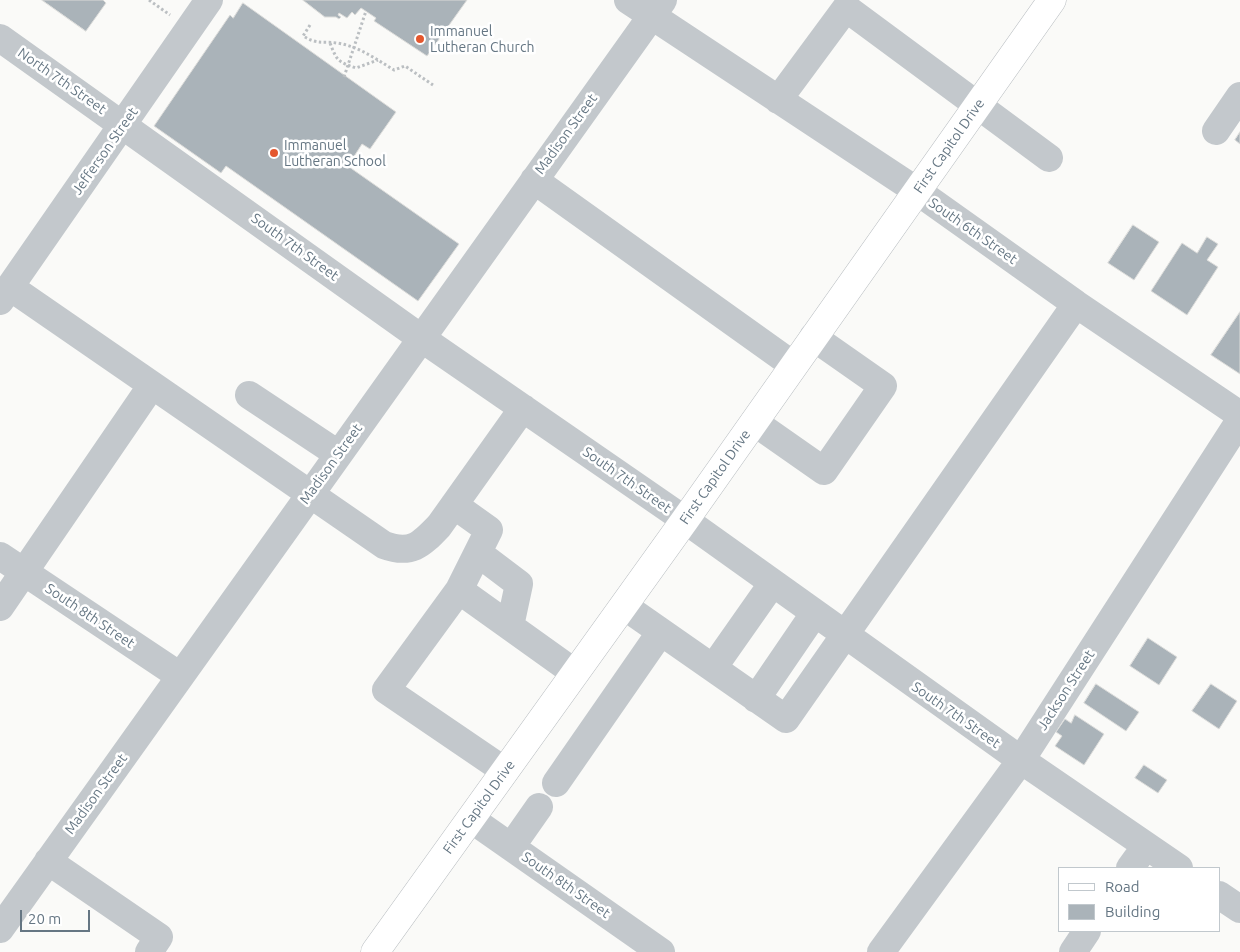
<!DOCTYPE html>
<style>
body{margin:0}
#map{position:relative;width:1240px;height:952px;overflow:hidden;background:#fafaf8;font-family:Ubuntu,sans-serif}
canvas{display:block}
.legend{position:absolute;left:1058px;top:867px;width:162px;height:65px;box-sizing:border-box;background:#fff;border:1px solid #c1c8cd;margin:0;padding:6px 9px;list-style:none;font-size:15px;color:#657683}
.legend li{display:flex;align-items:center;gap:10px;height:25px}
.legend b{width:25px;border:1px solid #c1c8cd}
.scale{position:absolute;left:20px;top:910px;width:70px;height:22px;box-sizing:border-box;border:2px solid #657683;border-top:0;padding-left:6px;font-size:15px;line-height:18px;white-space:nowrap;color:#657683;-webkit-text-stroke:4px #fff;paint-order:stroke}
</style>
<div id="map">
<canvas width="1240" height="952"></canvas>
<ul class="legend">
<li><b style="height:6px;background:#fff"></b>Road</li>
<li><b style="height:14px;background:#aab3b9"></b>Building</li>
</ul>
<div class="scale">20 m</div>
</div>
<script>
const context = document.querySelector('canvas').getContext('2d');
context.lineJoin = 'round';
function fill(path, color) {
  context.fillStyle = color;
  context.fill(path, 'evenodd');
}
function stroke(path, color, width, dash) {
  context.strokeStyle = color;
  context.lineWidth = width;
  context.lineCap = dash ? 'butt' : 'round';
  context.setLineDash(dash || []);
  context.stroke(path);
}
function label(font, color, halo, rows, align = 'center') {
  context.font = font + ' Ubuntu,sans-serif';
  context.lineWidth = 5;
  context.setLineDash([]);
  context.textBaseline = 'middle';
  context.strokeStyle = halo;
  context.fillStyle = color;
  for (const [text, x, y, turn = 0] of rows) {
    context.save();
    context.translate(x, y);
    context.rotate((+turn || 0) * Math.PI / 180);
    context.textAlign = isNaN(turn) ? turn : align;
    if (halo) context.strokeText(text, 0, 0);
    context.fillText(text, 0, 0);
    context.restore();
  }
}
const building = new Path2D(`
 M42 0H103L106 3 86 31Z
 M303 0H467L427 56 374 21 376 18 361 8 355 15 352 12 347 18 339 13 338 15 341 17 339 19 336 17H325Z
 M243 3 396 112 370 149 362 144 353 158 350 156 345 164 459 244 418 301 226 166 221 173 154 126 230 15 233 18Z
 M1240 132V144L1235 140Z
 M1133 225 1159 242 1134 280 1108 263Z
 M1207 237 1218 244 1207 260 1218 267 1187 315 1151 291 1182 243 1197 253Z
 M1240 312V374L1211 355Z
 M1148 638 1177 657 1159 685 1130 666Z
 M1096 684 1139 712 1126 731 1084 703Z
 M1211 684 1237 701 1219 729 1192 711Z
 M1075 715 1104 734 1084 765 1055 746 1062 736 1056 732 1065 719 1071 723Z
 M1144 765 1167 780 1158 793 1135 778Z`);
const path = new Path2D(`
 M149 0 170 15
 M310 25 303 36C318 45 322 41 337 43 358 46 376 59 394 70L405 66 433 85
 M330 43C337 61 338 62 356 68L378 60`);
const minor = new Path2D(`
 M628 0 917 191 1076 304 1240 415
 M0 38 421 338 685 520 1021 760 1179 868
 M778 100 846 8 1049 158
 M1216 131 1240 96
 M534 180 793 365
 M10 287 384 545C411 555 421 545 439 526L523 408
 M0 301 209 0
 M249 395 338 454
 M754 422 824 471 883 386 813 337
 M454 505 489 530 459 590
 M478 553 519 584 510 626
 M0 556 180 676
 M624 606 786 719 1076 304
 M0 607 152 385
 M713 668 772 584
 M756 699 814 614
 M505 771 386 690 459 590 575 673
 M556 783 660 633
 M471 819 661 952
 M511 847 539 807
 M48 861 159 937 149 952
 M1130 868 1146 846
 M1219 895 1240 909
 M0 929 663 0
 M881 952 1021 760 1240 420
 M1073 952 1087 931`);
const major = new Path2D(`
 M375 952 685 520 1052 0`);
const pathBridge = new Path2D(`
 M344 77 366 11`);
const markers = [
 [420,39,5,"#e4572e"],
 [274,153,5,"#e4572e"]
];
const poiNames = [
 ["Immanuel",430,31],
 ["Lutheran Church",430,47],
 ["Immanuel",284,145],
 ["Lutheran School",284,161]
];
const streetNames = [
 ["North 7th Street",62,81,35],
 ["Madison Street",566,134,-54],
 ["First Capitol Drive",949,146,-55],
 ["Jefferson Street",105,151,-55],
 ["South 6th Street",973,231,35],
 ["South 7th Street",295,247,36],
 ["Madison Street",331,464,-54],
 ["First Capitol Drive",715,477,-55],
 ["South 7th Street",627,480,35],
 ["South 8th Street",90,616,34],
 ["Jackson Street",1066,690,-57],
 ["South 7th Street",956,715,35],
 ["Madison Street",96,794,-54],
 ["First Capitol Drive",479,807,-54],
 ["South 8th Street",566,885,35]
];
fill(building, '#aab3b9');
stroke(building, '#dcdcda', 1);
stroke(major, '#b5babe', 29);
stroke(path, '#bbbfc2', 3, [2.5, 2.5]);
stroke(minor, '#c3c8cc', 28);
stroke(major, '#fff', 28);
stroke(pathBridge, '#bbbfc2', 3, [2.5, 2.5]);
for (const [x, y, r, color] of markers) {
  const dot = new Path2D();
  dot.arc(x, y, r, 0, 2 * Math.PI);
  context.fillStyle = color;
  context.fill(dot);
  stroke(dot, '#fff', 2);
}
label('14px', '#657683', '#fff', poiNames, 'left');
label('14px', '#657683', '#fff', streetNames);
</script>
